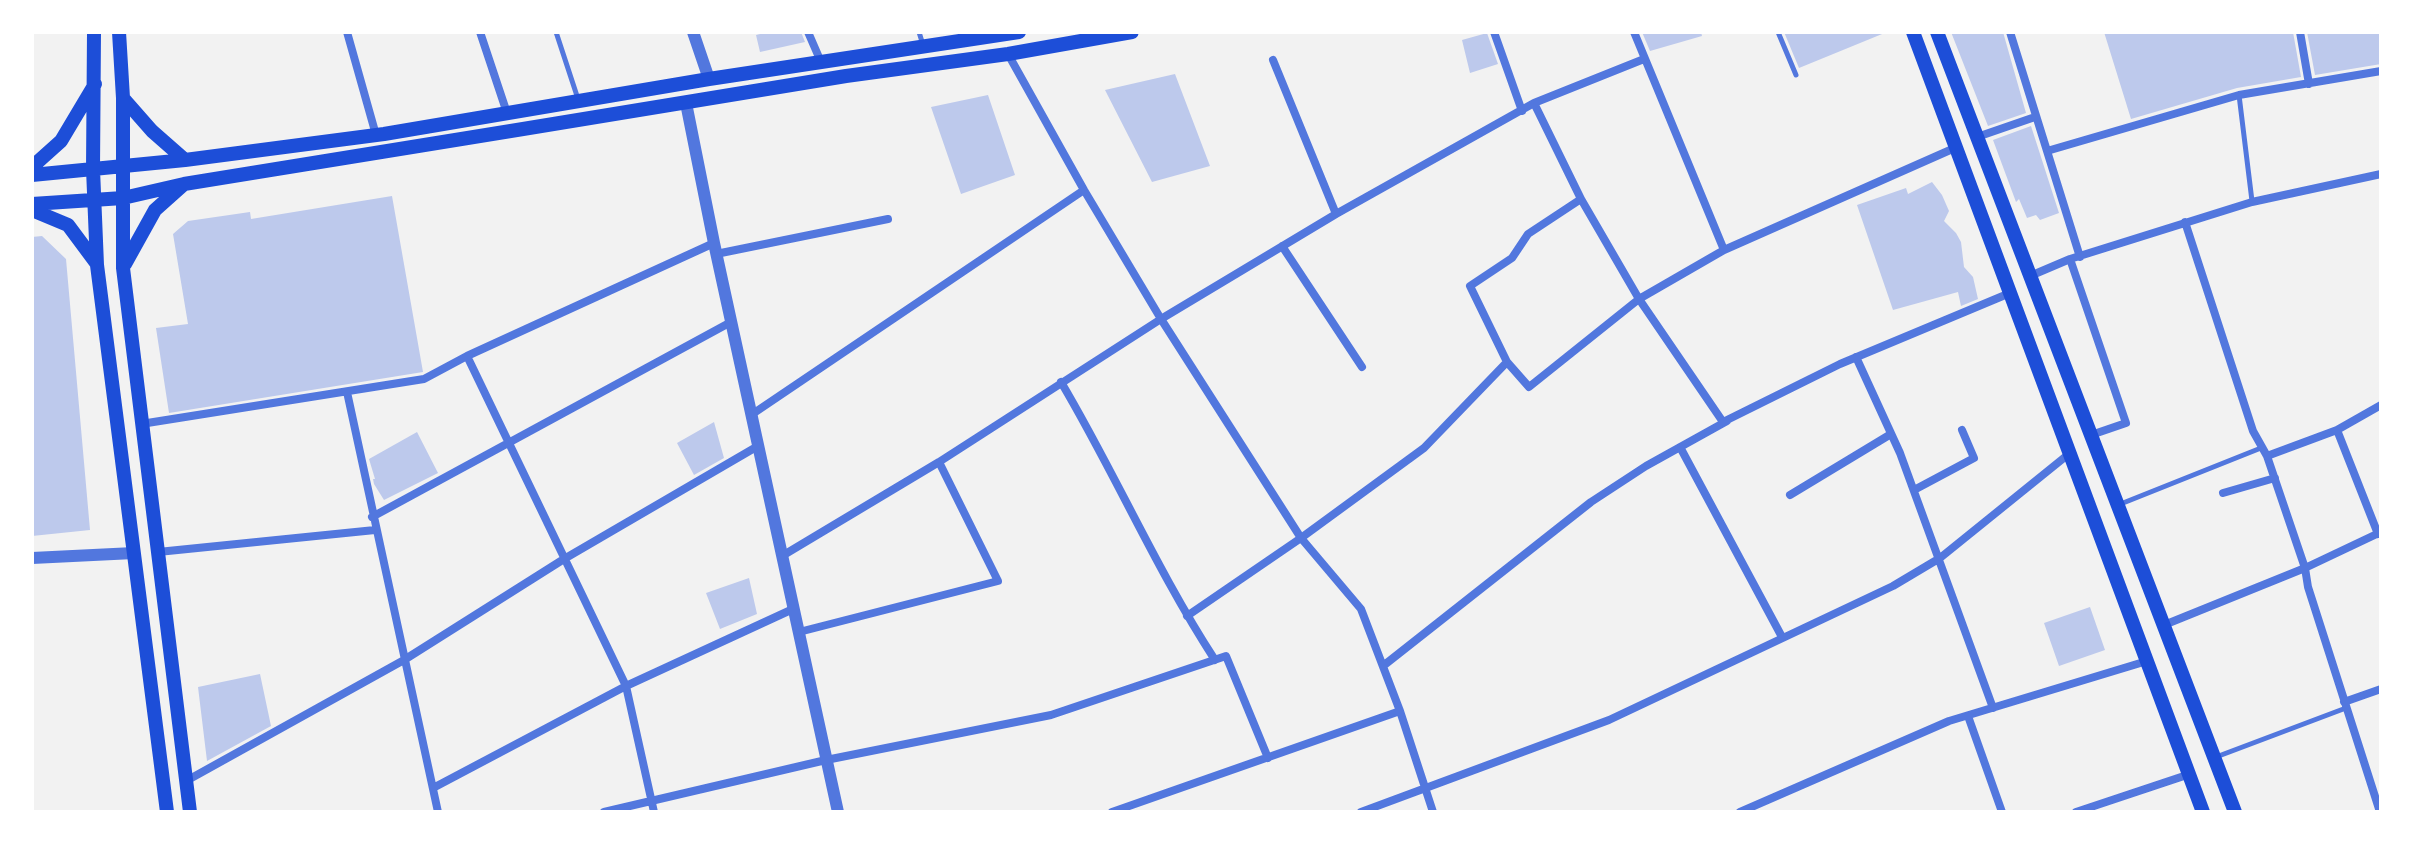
<!DOCTYPE html>
<style>
body{margin:0}
#map{position:relative;width:2413px;height:844px;overflow:hidden;background:#f2f2f2;font-family:"Source Serif 4",serif}
canvas{display:block}
.frame{position:absolute;inset:0;border:34px solid #fff;pointer-events:none}
</style>
<div id="map">
<canvas width="2413" height="844"></canvas>
<div class="frame"></div>
</div>
<script>
const context = document.querySelector('canvas').getContext('2d');
context.lineJoin = 'round';
function fill(path, color) {
  context.fillStyle = color;
  context.fill(path, 'evenodd');
}
function stroke(path, color, width, dash) {
  context.strokeStyle = color;
  context.lineWidth = width;
  context.lineCap = dash ? 'butt' : 'round';
  context.setLineDash(dash || []);
  context.stroke(path);
}
const building = new Path2D(`
 M768 32H801L805 42 760 52 756 35Z
 M1642 32H1701L1702 36 1650 51Z
 M1784 32H1887L1799 68Z
 M1951 32H2003L2026 113 1988 126Z
 M2104 32H2293L2301 77 2237 88 2131 119Z
 M2307 32H2381V64L2315 75Z
 M1487 33 1498 64 1470 73 1462 40Z
 M1175 74 1210 166 1152 182 1105 90Z
 M988 95 1015 175 961 194 931 107Z
 M2031 126 2059 213 2040 220 2036 215 2027 218 2019 199 2016 202 1993 140Z
 M1932 182 1942 195 1949 211 1944 221 1956 233 1961 242 1964 267 1973 277 1978 299 1961 306 1958 292 1893 310 1857 205 1906 188 1908 194Z
 M392 196 423 372 169 413 156 328 188 324 173 234 188 221 250 212 251 219Z
 M42 236 66 259 90 530 32 536V237Z
 M714 422 724 458 694 475 677 443Z
 M417 432 438 473 384 500 374 484 373 479H375L369 459Z
 M749 578 757 614 720 629 706 593Z
 M2090 607 2105 650 2059 666 2044 623Z
 M260 674 271 726 207 761 198 687Z`);
const service = new Path2D(`
 M556 32 578 99
 M919 32 923 45
 M1778 32 1796 75
 M2239 95 2252 201
 M2118 505 2261 448
 M2216 757 2346 708`);
const minor = new Path2D(`
 M347 32 376 135
 M480 32 507 113
 M808 32 821 62
 M1494 32 1522 111
 M1634 32 1724 250
 M2010 32 2080 257
 M2300 32 2309 84
 M1008 54 1084 190 1161 319 1301 538 1361 609 1400 711 1433 812
 M1273 60 1336 214
 M1534 103 1581 199 1639 299 1723 422 1840 364 2010 293
 M1977 137 2035 117
 M2047 151 2239 95 2381 71
 M1581 199 1528 234 1512 258 1470 286 1507 362 1529 387 1639 299 1724 250 1957 147
 M2185 222 2253 431 2267 456 2305 568 2308 587 2380 812
 M1282 246 1362 367
 M716 254 888 219
 M2070 259 2126 423 2091 435
 M2030 276 2070 259 2252 202 2381 174
 M467 356 626 686 654 812
 M1856 357 1900 453 1993 708
 M1061 382C1115 473 1157 571 1215 660
 M347 392 438 812
 M751 415 1084 190
 M141 424 424 379 467 356 714 243
 M2337 430 2378 534
 M1680 447 1782 637
 M2267 456 2337 430 2381 405
 M1914 490 1974 458 1962 430
 M2223 493 2275 478
 M1790 495 1891 434
 M372 517 731 322
 M158 552 375 530
 M782 556 939 462 1161 319 1336 214 1534 103 1644 59
 M1187 616 1301 538 1424 448 1507 362
 M2164 625 2305 568 2381 532
 M799 632 998 581 939 462
 M1383 666 1591 502 1646 466 1727 421
 M2344 702 2381 689
 M1968 716 2002 812
 M186 781 404 660 564 559 758 446
 M433 788 626 686 793 609
 M604 812 826 760 1051 715 1226 656 1268 758
 M1112 812 1400 711
 M1361 812 1609 720 1893 586 1940 558 2070 453
 M1740 812 1949 721 2147 661
 M2076 812 2190 774`);
const tertiary = new Path2D(`
 M693 32 709 79
 M686 103 714 243 838 812
 M32 558 134 553`);
const secondary = new Path2D(`
 M94 32 93 169 97 265 167 812
 M119 32 123 98V268L190 812
 M1913 32 2203 812
 M1937 32 2235 812
 M123 98 152 131 185 160
 M32 167 61 141 95 84
 M32 175 185 160 384 134 709 79 1019 32
 M32 204 123 198 184 184 523 129 846 76 1008 54 1132 32
 M32 210 68 225 97 264
 M125 264 155 210 183 185`);
fill(building, '#bdc9ec');
stroke(service, '#5277de', 5);
stroke(minor, '#5277de', 8);
stroke(tertiary, '#5277de', 12);
stroke(secondary, '#1d4ed8', 14);
</script>
